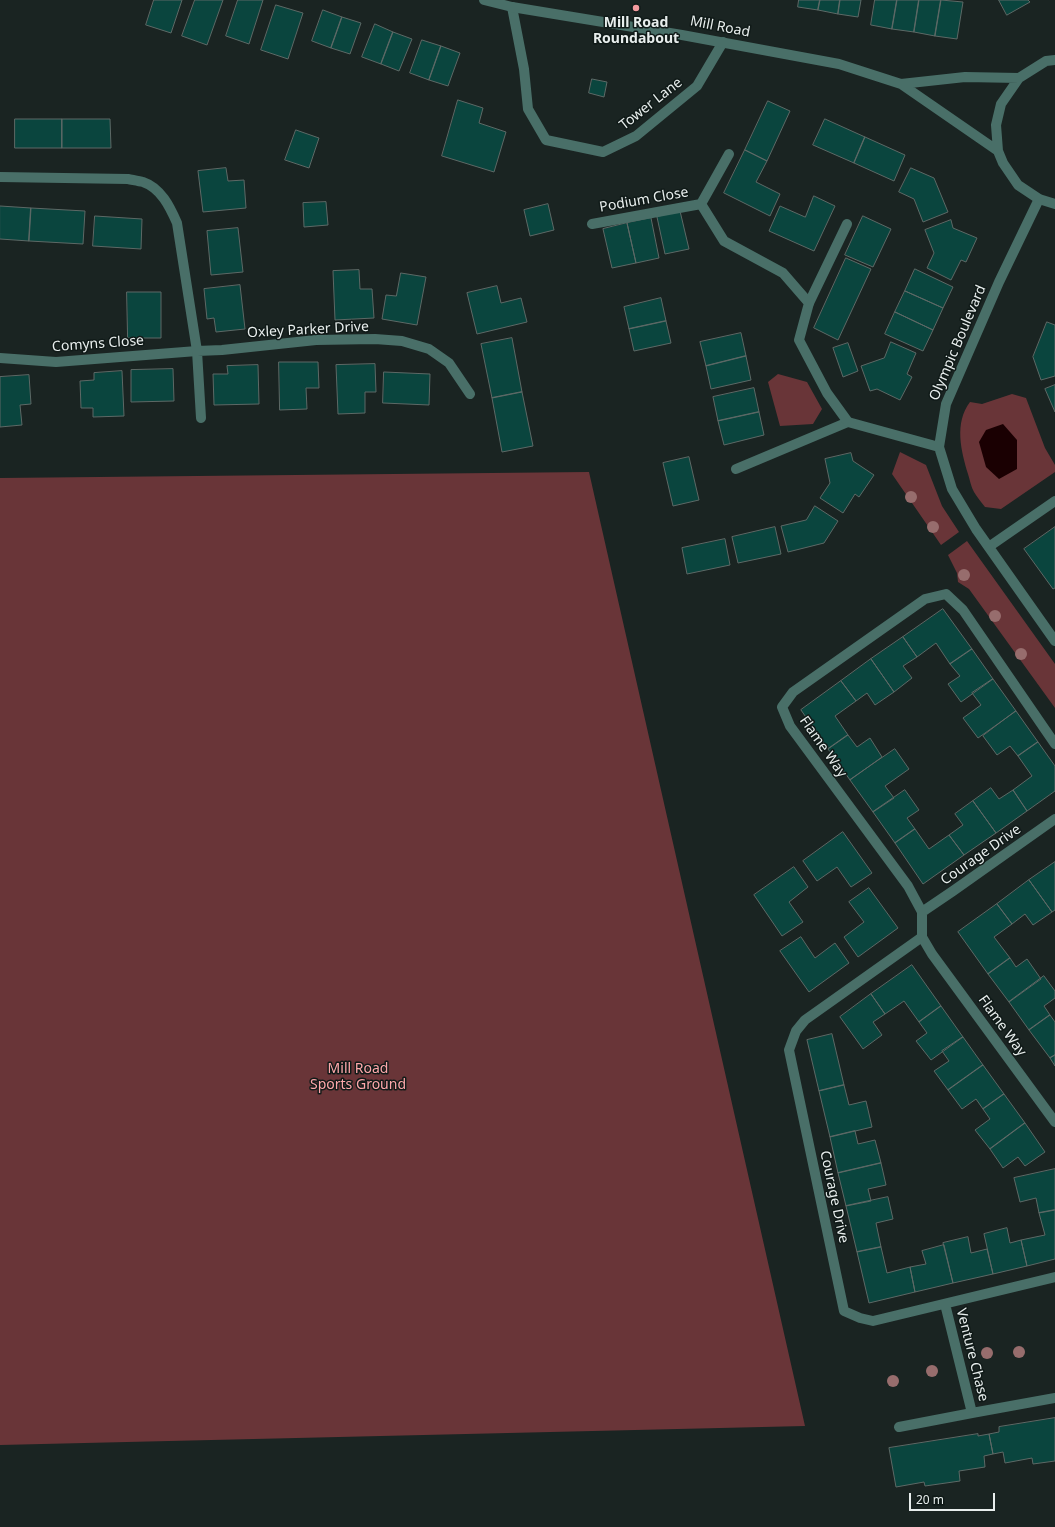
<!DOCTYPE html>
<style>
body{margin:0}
#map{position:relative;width:1055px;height:1527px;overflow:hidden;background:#1a2422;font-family:"Noto Sans",sans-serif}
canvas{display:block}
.scale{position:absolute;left:909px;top:1493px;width:86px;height:18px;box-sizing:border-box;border:2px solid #e8eeed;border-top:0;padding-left:5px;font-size:12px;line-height:14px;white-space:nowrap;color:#e8eeed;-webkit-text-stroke:3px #101a18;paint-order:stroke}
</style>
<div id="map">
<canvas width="1055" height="1527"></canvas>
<div class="scale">20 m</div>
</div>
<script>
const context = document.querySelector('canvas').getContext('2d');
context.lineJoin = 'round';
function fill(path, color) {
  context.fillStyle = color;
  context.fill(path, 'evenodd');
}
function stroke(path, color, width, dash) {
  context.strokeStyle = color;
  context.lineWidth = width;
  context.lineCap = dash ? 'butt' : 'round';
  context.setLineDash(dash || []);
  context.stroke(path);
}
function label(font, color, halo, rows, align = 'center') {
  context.font = font + ' "Noto Sans",sans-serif';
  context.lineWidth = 3;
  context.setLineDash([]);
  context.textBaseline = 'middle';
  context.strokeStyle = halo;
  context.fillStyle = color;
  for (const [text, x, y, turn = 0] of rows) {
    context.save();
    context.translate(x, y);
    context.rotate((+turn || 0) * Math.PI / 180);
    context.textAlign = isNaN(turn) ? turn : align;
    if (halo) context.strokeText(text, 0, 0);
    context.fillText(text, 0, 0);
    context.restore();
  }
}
const green = new Path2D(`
 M778 374 807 382 822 409 813 424 780 426 768 382Z
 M1012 394 1026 398 1045 448 1055 465V472L1001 509 985 507C981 502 977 497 974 492 971 487 970 480 968 474 961 451 954 423 970 402L982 404Z
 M900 452 926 465 942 506 959 532 941 545 892 474Z
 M589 472 805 1426 0 1445V478Z
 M967 541 1055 664V708L969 589 958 582 957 573 948 555Z`);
const water = new Path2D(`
 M1003 424 1017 440V469L999 479 986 467 979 442 986 430Z`);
const building = new Path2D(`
 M154 0H182L171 33 146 25Z
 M195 0H223L207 45 182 36Z
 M238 0H263L249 44 226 36Z
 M799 0H820L818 10 798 7Z
 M820 0H840L838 14 818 10Z
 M840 0H861L858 17 838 14Z
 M875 0H897L892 29 871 25Z
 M897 0H919L914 32 892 29Z
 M919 0H941L935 36 914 32Z
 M941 0 963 2 957 39 935 36Z
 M999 0H1028L1030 2 1007 15Z
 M276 5 303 13 288 59 261 50Z
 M323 10 342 17 331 48 312 41Z
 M342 17 361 23 350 54 331 48Z
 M375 24 393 32 381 64 362 57Z
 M393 32 412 39 399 71 381 64Z
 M422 40 441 46 429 80 410 73Z
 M441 46 460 53 448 86 429 80Z
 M592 79 607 82 604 97 589 93Z
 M458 100 483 108 479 123 506 132 494 172 442 156Z
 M768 101 790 111 767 161 745 150Z
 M15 119H62V148H15Z
 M62 119H110L111 148H62Z
 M825 119 865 137 854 163 813 145Z
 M296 130 319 138 309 168 285 160Z
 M865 137 905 155 894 181 854 163Z
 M745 150 767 161 756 182 780 194 770 216 724 193Z
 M226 168 228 181 244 180 246 208 203 212 198 171Z
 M911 168 934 178 948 212 923 222 914 199 899 192Z
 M814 196 835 206 814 251 769 231 780 206 805 217Z
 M326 202 328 225 304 227 303 203Z
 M548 204 554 230 530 236 524 210Z
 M0 206 31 208 29 241 0 239Z
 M31 208 85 211 83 244 29 241Z
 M680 211 689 249 665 254 657 217Z
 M95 216 142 219 141 249 93 246Z
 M863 216 891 229 873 267 845 255Z
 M651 218 659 258 636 263 627 223Z
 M951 220 953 228 977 238 966 262 961 260 951 280 927 268 934 253 925 230Z
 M627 223 636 263 612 268 603 229Z
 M238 228 243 272 211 275 207 231Z
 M846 258 871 269 838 340 814 328Z
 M915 269 953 287 943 308 905 291Z
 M359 270 360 289H372L374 318 335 320 333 271Z
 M401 273 426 277 417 325 382 319 386 295 396 296Z
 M240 285 245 329 216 332 214 318 207 319 204 289Z
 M497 286 501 303 521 298 527 322 477 334 467 293Z
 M905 291 943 308 933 330 895 312Z
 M127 292H161V338H128Z
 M661 298 666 321 629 329 624 307Z
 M895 312 933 330 923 351 885 334Z
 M666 321 671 343 634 351 629 329Z
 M1047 322 1055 325V376L1041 380 1033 357Z
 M741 333 746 356 706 366 700 342Z
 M512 338 522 392 492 398 481 344Z
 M891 342 916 353 907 374 912 377 900 400 877 389 870 391 861 366 884 358Z
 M848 343 858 371 843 377 833 348Z
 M746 356 751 380 711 389 706 366Z
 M279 362H318L319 388H306L307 409 280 410Z
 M375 364 376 392H365V413L338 414 336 365Z
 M258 365 259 404 214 405 213 374H228L227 366Z
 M173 369 174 401 131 402V370Z
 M122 371 124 416 93 417V408H81L80 381 94 380V373Z
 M384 372 430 374 429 405 383 403Z
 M29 375 31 404 20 405 22 425 0 427V377Z
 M1055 385V412L1045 389Z
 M754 388 759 412 718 421 713 397Z
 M522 392 533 446 502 452 492 398Z
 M759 412 764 435 724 445 718 421Z
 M851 453 853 461 874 475 859 497 855 494 843 513 820 498 830 483 825 459Z
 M689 457 699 500 673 506 663 463Z
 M815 506 838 521 824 543 788 552 781 526 806 520Z
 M775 527 781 554 738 563 732 537Z
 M1055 527V588L1053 589 1024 549Z
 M725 539 730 565 687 574 682 548Z
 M943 609 972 649 950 664 936 643 917 657 903 637Z
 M903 637 917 657 903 666 912 678 894 692 871 659Z
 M972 649 993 679 961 702 948 684 960 676 950 664Z
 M871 659 894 692 875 705 867 693 856 701 841 681Z
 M993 679 1016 711 978 738 963 718 981 705 972 693Z
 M841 681 856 701 835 716 848 735 828 749 801 710Z
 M1016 711 1038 742 1018 756 1010 746 997 755 983 736Z
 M848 735 857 747 870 738 882 757 850 780 828 749Z
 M1038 742 1055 766V791L1027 811 1013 790 1032 776 1018 756Z
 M895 749 909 769 885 786 894 798 873 812 850 780Z
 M991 788 999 799 1013 790 1027 811 996 833 973 801Z
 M905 790 919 810 907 818 915 829 895 843 873 812Z
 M973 801 996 833 964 855 949 835 963 825 955 814Z
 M915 829 929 849 949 835 964 855 923 884 895 843Z
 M843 832 872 873 851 887 837 867 817 881 803 861Z
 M1055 862V910L1052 912 1029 880Z
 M794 867 808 887 789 902 803 922 782 936 754 895Z
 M1029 880 1052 912 1033 925 1025 914 1012 924 997 904Z
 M869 888 898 928 858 957 844 937 864 922 849 902Z
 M997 904 1012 924 994 937 1010 958 988 974 958 932Z
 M801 937 815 958 835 943 849 963 809 992 780 951Z
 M1010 958 1016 967 1027 959 1041 979 1009 1002 988 974Z
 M912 965 941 1006 919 1022 904 1001 885 1014 871 994Z
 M1044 976 1055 991V998L1044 1006 1050 1015 1029 1030 1009 1002Z
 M871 994 885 1014 873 1022 882 1035 863 1049 840 1017Z
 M941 1006 963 1037 931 1060 916 1041 927 1033 919 1022Z
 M1050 1015 1055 1022V1055L1050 1058 1029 1030Z
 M832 1034 844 1085 819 1091 807 1040Z
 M963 1037 983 1065 948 1090 934 1071 949 1061 942 1051Z
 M1055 1055V1066L1050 1058Z
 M983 1065 1004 1094 983 1109 976 1099 962 1109 948 1090Z
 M844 1085 849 1105 866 1101 872 1127 830 1137 819 1091Z
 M1004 1094 1025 1123 990 1149 975 1130 990 1119 983 1109Z
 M1025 1123 1045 1152 1025 1166 1018 1157 1003 1168 990 1149Z
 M855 1131 858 1144 875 1140 881 1163 838 1173 830 1137Z
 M881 1163 886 1185 868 1189 871 1201 846 1206 838 1173Z
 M1055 1169V1210L1039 1213 1036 1198 1020 1202 1014 1178Z
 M888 1197 893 1219 876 1223 881 1247 857 1252 846 1206Z
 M1055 1210V1259L1027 1266 1021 1240 1045 1235 1039 1213Z
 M1007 1228 1010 1243 1021 1240 1027 1266 993 1274 984 1234Z
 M968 1237 971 1253 987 1249 993 1274 953 1283 943 1243Z
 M944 1245 953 1283 915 1292 910 1267 926 1264 922 1251Z
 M881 1247 887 1273 910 1267 915 1292 869 1303 857 1252Z
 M1055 1418V1461L1033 1464 1032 1458 1005 1463 1003 1452 993 1454 989 1434 999 1432V1427Z
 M978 1434V1436L989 1434 993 1454 984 1456 985 1467 959 1471 960 1481 925 1486 924 1482 896 1487 889 1448Z`);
const service = new Path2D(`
 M809 303 847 224
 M0 358 56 362 197 351
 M736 469 848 422`);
const minor = new Path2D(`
 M512 7 524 69 528 109 546 140 603 152 636 136 697 86 723 42
 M0 177 128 179C133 180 139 181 143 182 161 188 170 207 177 223L197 351 201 418
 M1039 199 999 282 946 404 939 447 952 489 976 529 1055 641
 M701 204 724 241 783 273 809 303 799 340 827 393 848 422 939 447
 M592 224 701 204 729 154
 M197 351 222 350 316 340 375 339 402 341 429 349 449 363 470 394
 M990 546 1055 501
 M1055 744 963 610 946 594 925 599 793 692 782 707 790 726 908 886 922 912V937L932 954 1055 1122
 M922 912 953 891 1055 819
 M922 937 805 1020 796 1031 789 1050 844 1311 860 1318 873 1321 1055 1277
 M945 1304 972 1413 1055 1398
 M899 1427 972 1413`);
const tertiary = new Path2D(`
 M484 0 512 7 682 35 839 64 901 84 998 151
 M1055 60 1046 61 1019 78 1001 104 996 125 998 151 1003 163 1018 185 1039 199 1055 204
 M901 84 965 77 1019 78`);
const trees = [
 [911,497],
 [933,527],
 [964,575],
 [995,616],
 [1021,654],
 [1019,1352],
 [987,1353],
 [932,1371],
 [893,1381]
];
const markers = [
 [636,8,4,"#f49b9f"]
];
const poiNames = [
 ["Mill Road",636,23],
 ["Roundabout",636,39]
];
const streetNames = [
 ["Mill Road",720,27,11],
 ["Tower Lane",651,104,-38],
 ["Podium Close",644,200,-10],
 ["Oxley Parker Drive",308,330,-3],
 ["Olympic Boulevard",958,343,-67],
 ["Comyns Close",98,344,-4],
 ["Flame Way",823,747,55],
 ["Courage Drive",981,855,-35],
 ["Flame Way",1002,1026,54],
 ["Courage Drive",834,1197,78],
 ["Venture Chase",972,1355,76]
];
const parkNames = [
 ["Mill Road",358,1069],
 ["Sports Ground",358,1085]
];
fill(green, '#693538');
fill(water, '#1a0002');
fill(building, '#0a453e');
stroke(building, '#5d6966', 1);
stroke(service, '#496f68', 10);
stroke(minor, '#496f68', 10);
stroke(tertiary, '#496f68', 10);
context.fillStyle = '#976d6d';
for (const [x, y] of trees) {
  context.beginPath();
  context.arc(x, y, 6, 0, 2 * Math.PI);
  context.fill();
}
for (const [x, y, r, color] of markers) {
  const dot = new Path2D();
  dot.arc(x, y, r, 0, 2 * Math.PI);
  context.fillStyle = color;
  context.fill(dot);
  stroke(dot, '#101a18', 1.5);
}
label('bold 14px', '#e8eeed', '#101a18', poiNames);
label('14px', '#e8eeed', '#101a18', streetNames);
label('14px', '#fea8ab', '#101a18', parkNames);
</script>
